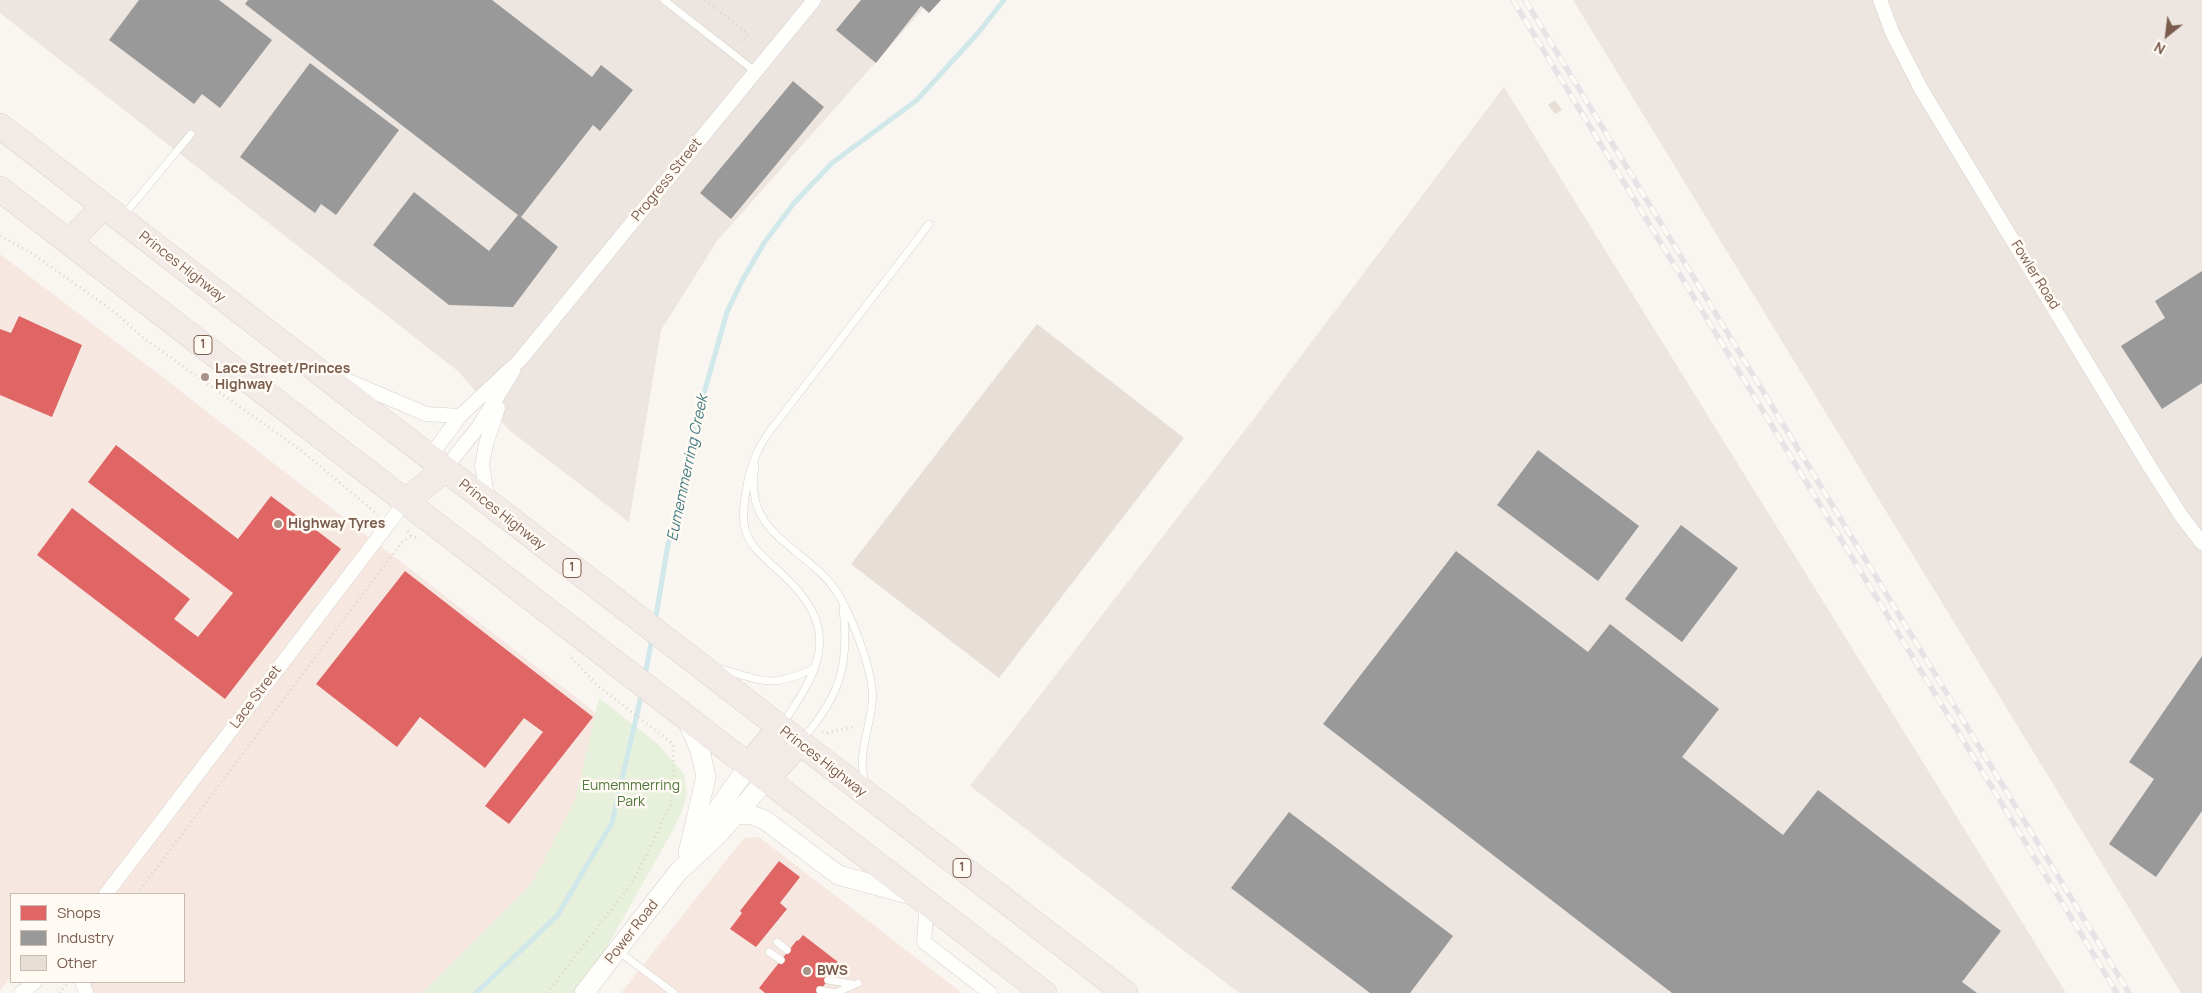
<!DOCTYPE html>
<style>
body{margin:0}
#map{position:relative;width:2202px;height:993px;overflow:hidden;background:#f9f5f0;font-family:Manrope,sans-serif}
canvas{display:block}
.legend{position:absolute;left:10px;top:893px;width:175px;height:90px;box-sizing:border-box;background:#fffaf3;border:1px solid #cabbb1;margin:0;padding:6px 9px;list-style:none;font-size:15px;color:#7a5c4d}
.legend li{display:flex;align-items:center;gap:10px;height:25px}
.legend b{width:25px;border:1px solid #cabbb1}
.north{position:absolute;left:2142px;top:10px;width:50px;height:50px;-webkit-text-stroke:4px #fffaf3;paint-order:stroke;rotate:209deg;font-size:14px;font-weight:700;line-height:20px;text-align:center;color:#7a5c4d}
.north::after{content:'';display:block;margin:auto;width:18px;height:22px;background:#7a5c4d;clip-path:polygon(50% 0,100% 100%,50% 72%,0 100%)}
</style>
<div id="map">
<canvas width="2202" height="993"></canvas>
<ul class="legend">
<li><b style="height:14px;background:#e06666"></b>Shops</li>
<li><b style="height:14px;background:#999"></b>Industry</li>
<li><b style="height:14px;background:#e6ded7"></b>Other</li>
</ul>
<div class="north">N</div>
</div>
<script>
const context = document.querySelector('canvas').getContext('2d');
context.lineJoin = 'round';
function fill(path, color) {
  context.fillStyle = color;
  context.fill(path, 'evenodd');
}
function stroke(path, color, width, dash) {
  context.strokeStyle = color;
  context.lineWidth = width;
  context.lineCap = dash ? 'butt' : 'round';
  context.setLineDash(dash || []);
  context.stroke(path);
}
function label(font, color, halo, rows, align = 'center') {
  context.font = font + ' Manrope,sans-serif';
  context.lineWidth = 5;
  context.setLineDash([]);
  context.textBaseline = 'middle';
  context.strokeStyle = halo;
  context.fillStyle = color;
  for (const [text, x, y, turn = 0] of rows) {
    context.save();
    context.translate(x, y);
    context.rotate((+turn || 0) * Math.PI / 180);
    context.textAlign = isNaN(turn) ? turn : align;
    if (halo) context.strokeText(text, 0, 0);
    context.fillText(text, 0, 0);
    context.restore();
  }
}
const commercial = new Path2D(`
 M0 254 152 369 596 713 576 797 533 882 422 993H86L72 982H184V894H11V977L0 991Z
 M759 837 962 993H621L744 838Z`);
const industrial = new Path2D(`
 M0 0H931L717 241 661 330 629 522 509 430 459 372 0 13Z
 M1573 0H2202V993H2181Z
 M1504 87 2066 993H1239L970 786 1249 425Z`);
const green = new Path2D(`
 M599 698 658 744 684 774 687 794 681 813 673 830 581 993H422L533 882 576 797Z`);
const shops = new Path2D(`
 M19 316 82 345 52 417 0 395V329L11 333Z
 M116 445 238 539 271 496 341 549 225 699 37 555 72 508 190 599 174 619 198 637 233 593 88 482Z
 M405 571 593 717 509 824 485 806 543 732 524 718 485 768 420 717 397 747 316 684Z
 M779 861 800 877 780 903 787 909 756 947 730 929 742 913 740 911Z
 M803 935 838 962 833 968 836 970 818 993H765L759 988 797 940 798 941Z`);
const industry = new Path2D(`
 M139 0H219L272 40 220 108 202 94 194 104 109 40Z
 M248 0H492L592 77 601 65 633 90 600 131 593 125 521 217 558 247 513 307 449 305 373 245 414 192 489 251 518 215 245 4Z
 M861 0H941L929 13 921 6 876 63 836 30Z
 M310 63 399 130 336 215 321 204 315 213 240 157Z
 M793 81 824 107 731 219 700 193Z
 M2202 271V383L2162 409 2121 346 2165 318 2155 301Z
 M1538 450 1639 526 1598 581 1497 505Z
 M1681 525 1738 568 1682 642 1625 599Z
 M1456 551 1588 652 1610 624 1719 709 1682 757 1783 835 1818 790 2001 931 1962 982 1977 993H1672L1323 724Z
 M2202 656V811L2156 877 2109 844 2154 779 2129 762Z
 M1289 812 1453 936 1410 993H1370L1231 888Z`);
const stream = new Path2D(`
 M655 622 667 550 699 411 727 312 743 279 764 243 794 203 832 163 917 100 978 33 1004 0
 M645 676 652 638
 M476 993 557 916 612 823 642 692`);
const building = new Path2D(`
 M1555 100 1562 110 1555 114 1548 105Z
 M1037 324 1184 438 999 678 851 564Z`);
const path = new Path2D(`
 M705 0 748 34 739 45
 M0 236 33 254 116 313 143 338 302 451 378 515
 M408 531 411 536 418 538
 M822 732 827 733 856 726
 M137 894 402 542 411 536
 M59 993 67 984
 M547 993 634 880 671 804 674 782 673 744 598 686 571 657`);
const lane = new Path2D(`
 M664 0 756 72
 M124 215 191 134
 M755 466C741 539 813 547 841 599 854 623 876 678 872 704 869 731 857 756 865 783
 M718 668C764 681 770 689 815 668
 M783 723C824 664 840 627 781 573 767 560 750 548 745 529 742 516 744 503 746 491 750 467 756 450 770 431L929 224
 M802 740C839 697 850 666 843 609
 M777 942 787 950
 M618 951 674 993
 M769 952 781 960
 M828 980 852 984
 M820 990 835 993 858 983`);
const street = new Path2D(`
 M1880 0 1892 32 1921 89 2150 467 2180 514 2202 543
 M337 376 426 414 460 416
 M429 458 460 416 520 360 814 0
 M444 470 479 426 513 371
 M488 501 482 465 486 444 498 408
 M106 894 406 501
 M923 900 926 914 924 942 990 993
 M82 982 86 992
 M21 993 35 982`);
const secondary = new Path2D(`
 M686 718 700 750 706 777 688 853
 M737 814 752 815 765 820 838 875 912 895
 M696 840 749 765
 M584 993 678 872 716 837 767 779`);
const highway = new Path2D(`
 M0 126 1125 993
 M0 189 1044 993
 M69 242 104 206
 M406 501 444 470
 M749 765 779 728
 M767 779 799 743`);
const rail = new Path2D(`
 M1513 0 2117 993
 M1525 0 2129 993`);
const markers = [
 [205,377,5,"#a69286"],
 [278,524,5,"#a69286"],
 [807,971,5,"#a69286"]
];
const shields = [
 [203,345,18],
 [572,568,18],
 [962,868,18]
];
const shieldNames = [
 ["1",203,345],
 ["1",572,568],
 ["1",962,868]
];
const streetNames = [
 ["Progress Street",667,180,-51],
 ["Princes Highway",182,267,38],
 ["Fowler Road",2035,275,58],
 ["Princes Highway",502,515,38],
 ["Lace Street",256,697,-53],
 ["Princes Highway",823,762,38],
 ["Power Road",632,932,-52]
];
const poiNames = [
 ["Lace Street/Princes",215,369],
 ["Highway",215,385],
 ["Highway Tyres",288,524],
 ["BWS",817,971]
];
const parkNames = [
 ["Eumemmerring",631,786],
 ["Park",631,802]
];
const waterNames = [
 ["Eumemmerring Creek",688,468,-78]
];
fill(commercial, '#f6e8e1');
fill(industrial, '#ede5e0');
fill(green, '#e7f0db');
fill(shops, '#e06666');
fill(industry, '#999');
stroke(stream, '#d0e8ea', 5);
fill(building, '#e6ded7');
stroke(lane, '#d7d1cb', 8);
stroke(street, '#d7d1cb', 15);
stroke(secondary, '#d9d2cb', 20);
stroke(highway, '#dad1cc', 26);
stroke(path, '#dcd5d0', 3, [1, 4]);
stroke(lane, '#fefefd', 7);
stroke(street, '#fefefd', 14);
stroke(secondary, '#fefefd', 19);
stroke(highway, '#f2eae7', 25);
stroke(rail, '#e6e3e7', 5.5);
stroke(rail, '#fffaf3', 4, [11]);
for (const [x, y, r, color] of markers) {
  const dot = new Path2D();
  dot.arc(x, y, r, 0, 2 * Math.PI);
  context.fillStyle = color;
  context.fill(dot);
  stroke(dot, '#fffaf3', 2);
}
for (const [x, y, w] of shields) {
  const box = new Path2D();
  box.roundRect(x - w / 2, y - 9.5, w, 19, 4);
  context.fillStyle = '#fffaf3';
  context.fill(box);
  stroke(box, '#7a5c4d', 1);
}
label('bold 12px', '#7a5c4d', null, shieldNames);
label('14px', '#7a5c4d', '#fffaf3', streetNames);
label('bold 14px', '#7a5c4d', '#fffaf3', poiNames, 'left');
label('14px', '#537a41', '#fffaf3', parkNames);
label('italic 15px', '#437c86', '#fffaf3', waterNames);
</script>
